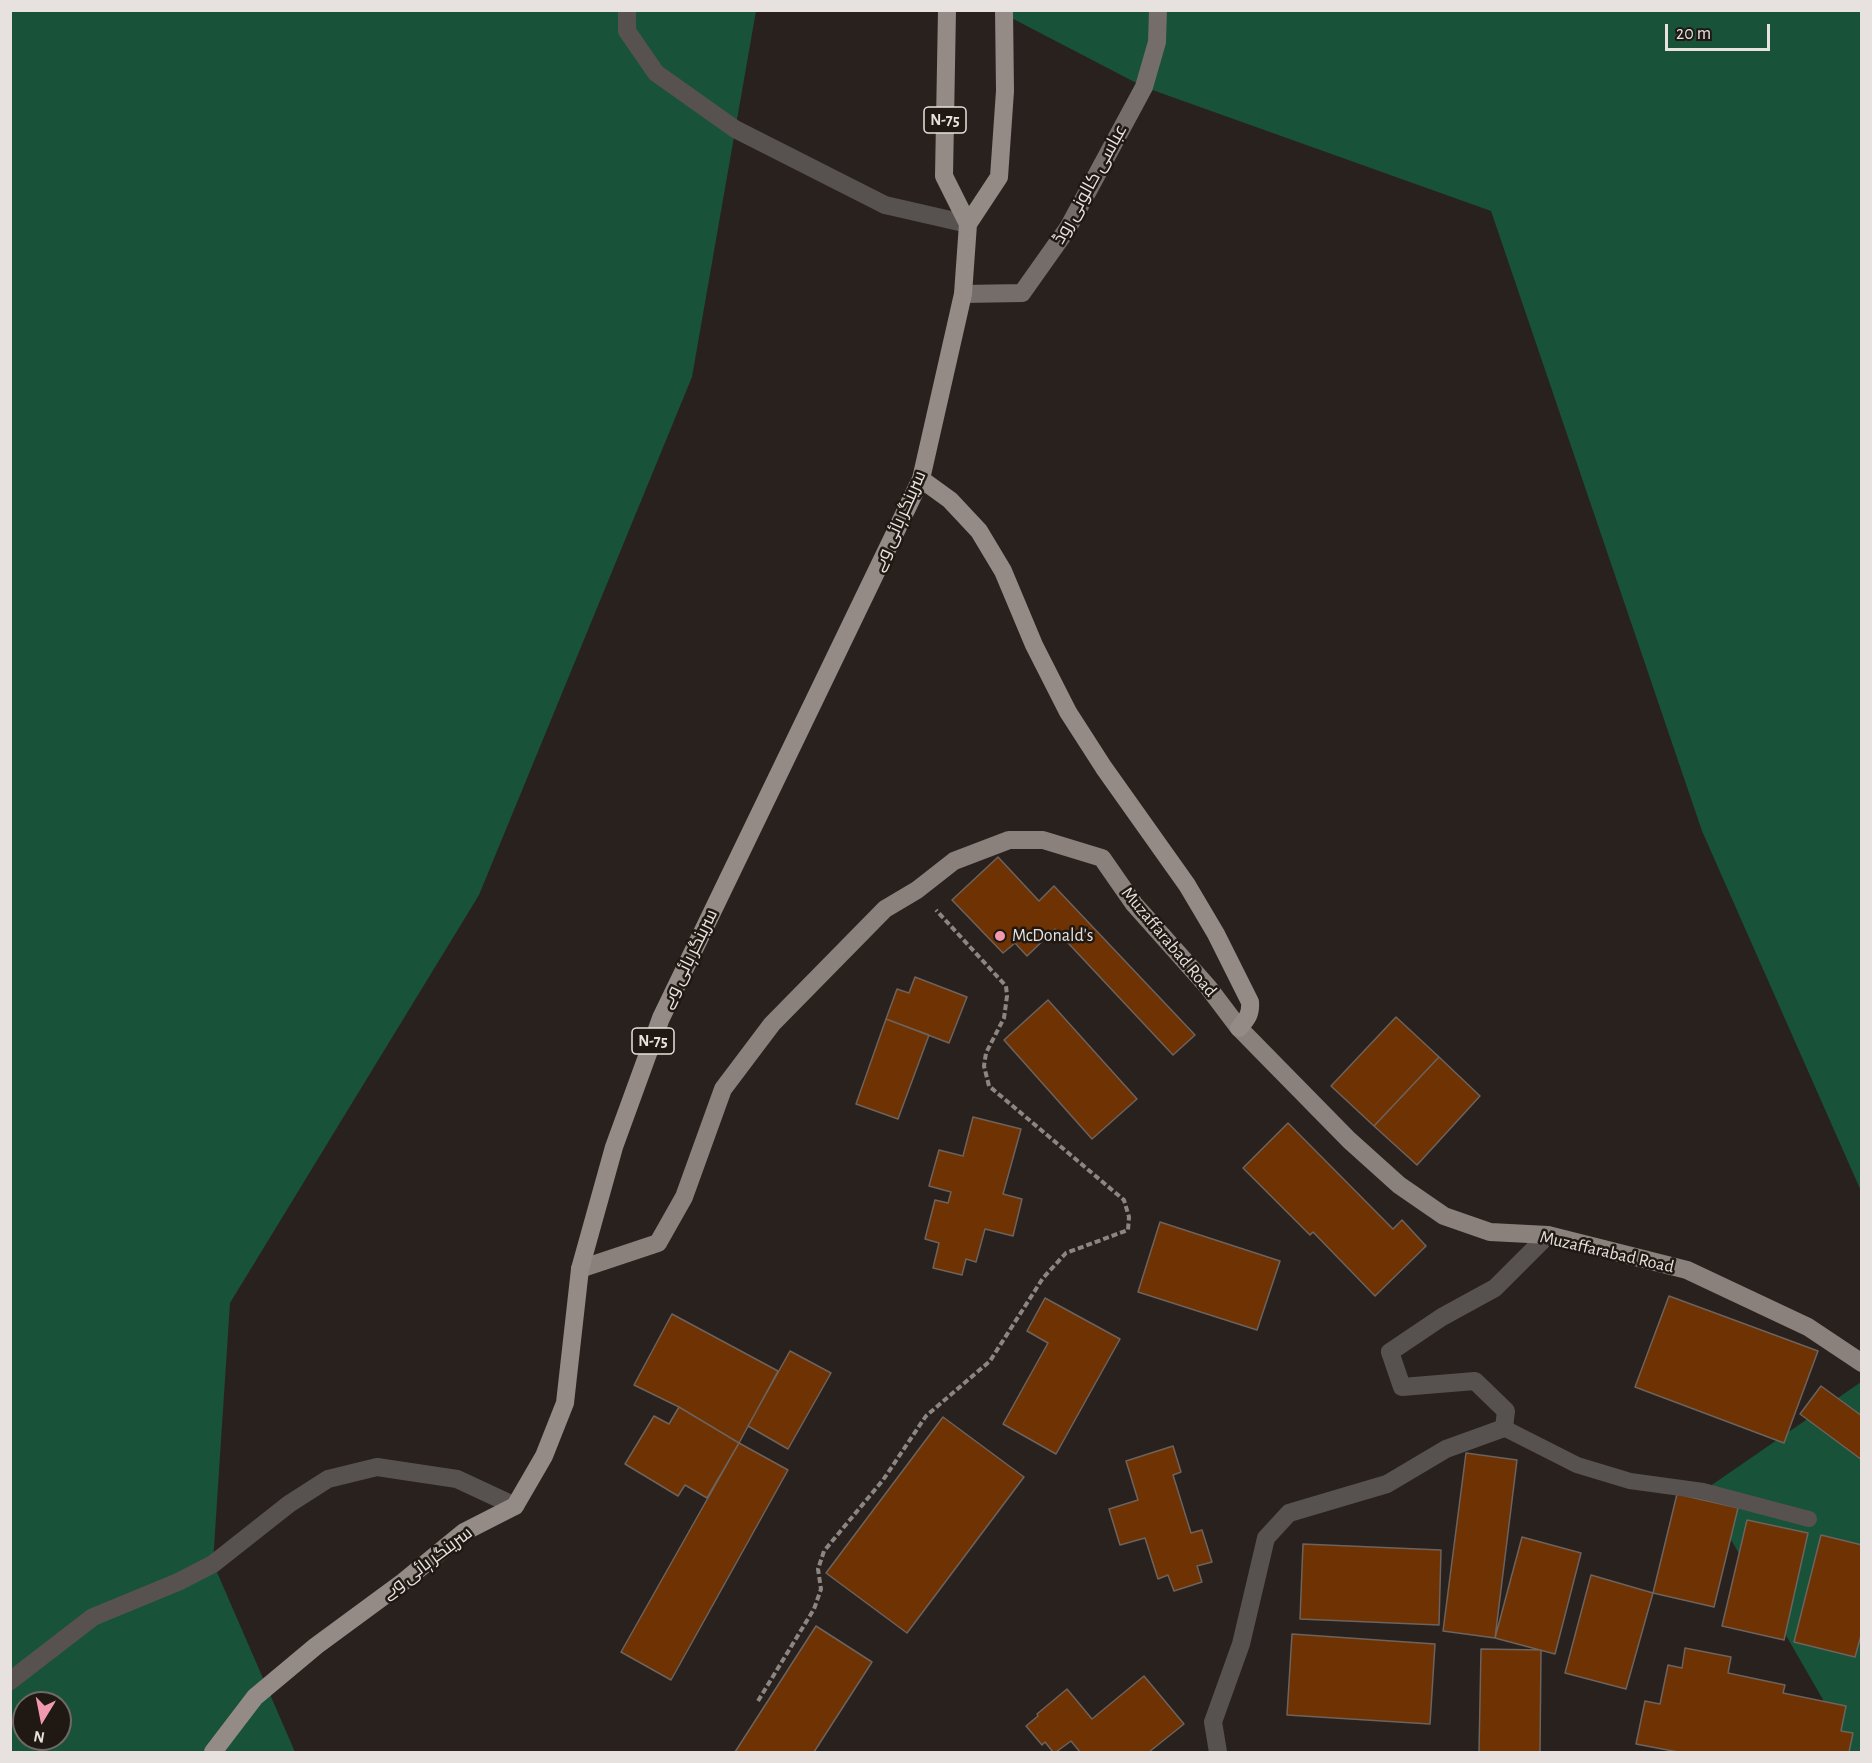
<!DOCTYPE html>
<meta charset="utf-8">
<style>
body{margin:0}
#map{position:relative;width:1872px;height:1763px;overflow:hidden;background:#29211d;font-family:"Alegreya Sans",sans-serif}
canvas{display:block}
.frame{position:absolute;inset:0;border:12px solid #e7e2df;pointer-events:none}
.north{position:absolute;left:12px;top:1691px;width:60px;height:60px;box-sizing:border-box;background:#1f1813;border:2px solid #6f6965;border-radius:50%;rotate:190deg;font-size:16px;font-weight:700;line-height:24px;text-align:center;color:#e7e2df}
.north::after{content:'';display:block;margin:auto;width:21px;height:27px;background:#f29aad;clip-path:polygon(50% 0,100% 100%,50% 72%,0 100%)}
.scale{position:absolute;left:1665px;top:24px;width:105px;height:27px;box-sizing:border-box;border:3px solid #e7e2df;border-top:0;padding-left:8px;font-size:18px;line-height:21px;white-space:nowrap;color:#e7e2df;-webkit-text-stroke:4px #1f1813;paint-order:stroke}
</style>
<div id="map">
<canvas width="1872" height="1763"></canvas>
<div class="frame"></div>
<div class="north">N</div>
<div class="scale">20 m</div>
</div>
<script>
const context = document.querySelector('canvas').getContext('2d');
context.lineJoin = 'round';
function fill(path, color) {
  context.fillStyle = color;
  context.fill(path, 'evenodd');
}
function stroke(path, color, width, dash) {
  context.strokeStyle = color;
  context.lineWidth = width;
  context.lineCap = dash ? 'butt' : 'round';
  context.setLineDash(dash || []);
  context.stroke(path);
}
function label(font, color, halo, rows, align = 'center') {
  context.font = font + ' "Alegreya Sans",Cairo,sans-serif';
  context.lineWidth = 5;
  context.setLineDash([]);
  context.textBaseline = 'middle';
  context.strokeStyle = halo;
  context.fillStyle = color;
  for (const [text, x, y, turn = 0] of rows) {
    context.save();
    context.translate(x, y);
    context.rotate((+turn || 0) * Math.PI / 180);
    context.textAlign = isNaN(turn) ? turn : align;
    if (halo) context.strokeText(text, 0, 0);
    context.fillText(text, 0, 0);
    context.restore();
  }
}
const green = new Path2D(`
 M11 11H756L692 377 479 895 230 1303 213 1563 295 1752H11ZM24 1703H60V1739H24Z
 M998 11H1861V1191L1702 831 1491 211 1144 87Z
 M1861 1382V1752H1838L1841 1731 1703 1491Z`);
const building = new Path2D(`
 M998 857 1039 901 1054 886 1195 1035 1173 1055 1055 929 1027 956 1015 943 1003 953 952 900Z
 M915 977 967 997 949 1043 886 1019 897 989 909 993Z
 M1048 1000 1137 1099 1092 1139 1004 1040Z
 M1396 1017 1439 1057 1374 1126 1331 1086Z
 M886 1019 929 1035 898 1119 856 1104Z
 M1439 1057 1480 1096 1417 1165 1374 1126Z
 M973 1117 1021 1129 1003 1194 1022 1199 1013 1236 985 1229 976 1262 966 1259 962 1275 933 1268 939 1243 925 1239 935 1200 948 1203 951 1192 929 1186 939 1150 963 1156Z
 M1288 1123 1393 1229 1402 1220 1426 1246 1375 1296 1313 1232 1310 1235 1243 1168Z
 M1160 1222 1280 1261 1257 1330 1138 1292Z
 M1669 1296 1818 1351 1784 1443 1635 1387Z
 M1045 1298 1120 1339 1056 1454 1003 1424 1048 1343 1027 1331Z
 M672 1314 778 1371 739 1443 679 1407 634 1385Z
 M790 1351 831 1373 788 1449 748 1426Z
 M1821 1386 1862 1416V1460L1800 1414Z
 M679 1407 739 1443 707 1498 685 1485 678 1496 625 1464 654 1416 669 1424Z
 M943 1417 1024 1477 907 1633 826 1573Z
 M739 1443 788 1470 671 1680 621 1652Z
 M1173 1446 1181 1472 1173 1475 1191 1533 1202 1530 1212 1562 1197 1566 1202 1582 1174 1591 1168 1575 1158 1579 1145 1538 1120 1545 1109 1509 1138 1500 1126 1461Z
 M1466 1453 1517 1460 1495 1638 1443 1631Z
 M1677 1494 1738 1508 1714 1607 1653 1593Z
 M1747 1520 1808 1533 1784 1640 1722 1626Z
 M1821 1535 1862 1545V1632L1855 1657 1794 1642Z
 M1522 1537 1581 1553 1555 1654 1495 1638Z
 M1303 1544 1441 1550 1439 1625 1300 1619Z
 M1591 1575 1653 1593 1626 1689 1565 1673Z
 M816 1626 872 1662 814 1752H735Z
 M1292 1634 1435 1644 1430 1724 1287 1715Z
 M1685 1648 1731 1657 1728 1673 1785 1685 1783 1693 1846 1706 1841 1731 1853 1733 1849 1752H1678L1636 1744 1645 1701 1660 1704 1668 1665 1682 1668Z
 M1481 1649 1541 1650 1540 1752H1479Z
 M1144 1676 1184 1724 1149 1752H1080L1071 1741 1056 1752H1053L1045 1742 1042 1745 1026 1726 1038 1716 1037 1714 1067 1689 1092 1719Z`);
const path = new Path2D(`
 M758 1701 814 1609 821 1589 818 1569 824 1551 883 1480 926 1416 990 1361 1043 1278 1066 1253 1128 1230 1129 1217 1124 1200 989 1086 984 1066 986 1053 1004 1018 1007 996 1006 986 936 910`);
const service = new Path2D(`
 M1504 1428 1577 1465 1630 1481 1703 1491 1809 1519`);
const minor = new Path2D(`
 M627 10V31L656 73 735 129 885 205 968 224
 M10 1681 93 1617 178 1582 213 1564 289 1504 328 1479 377 1467 457 1479 515 1506
 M1218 1752 1213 1722 1241 1644 1266 1538 1289 1513 1387 1484 1446 1449 1504 1428 1506 1411 1475 1381 1402 1387 1390 1352 1442 1317 1495 1288 1548 1235`);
const secondary = new Path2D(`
 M963 294 1022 293 1068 228 1144 87 1157 42 1158 10`);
const primary = new Path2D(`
 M580 1269 658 1243 684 1197 723 1089 772 1024 885 909 917 890 954 861 1009 840H1043L1102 858 1134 904 1208 987 1239 1028 1349 1140 1399 1185 1444 1216 1490 1232 1548 1235 1687 1270 1808 1327 1862 1363`);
const trunk = new Path2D(`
 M947 10 944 176 968 224
 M921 479 950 500 979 531 1003 571 1034 645 1068 712 1104 768 1187 885 1216 934 1250 1002C1251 1014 1247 1019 1239 1028
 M213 1752 255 1697 316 1646 403 1582 464 1532 515 1506 544 1456 565 1403 580 1269 614 1147 661 1018 921 479 963 294 968 224 999 177 1005 91 1004 10`);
const markers = [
 [1000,936,6,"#f29aad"]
];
const shields = [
 [945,120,42],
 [653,1041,42]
];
const shieldNames = [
 ["N-75",945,120],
 ["N-75",653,1041]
];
const streetNames = [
 ["عباسی کالونی روڈ",1090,184,-61],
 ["سرینگر ہائی وے",899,521,-66],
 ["Muzaffarabad Road",1169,942,50],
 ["سرینگر ہائی وے",689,959,-64],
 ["Muzaffarabad Road",1607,1252,13],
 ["سرینگر ہائی وے",427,1563,-37]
];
const poiNames = [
 ["McDonald's",1012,936]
];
fill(green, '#185238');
fill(building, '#6e3203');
stroke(building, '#6d635e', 1.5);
stroke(path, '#8c8682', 4, [6, 3]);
stroke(service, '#575250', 16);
stroke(minor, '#575250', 18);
stroke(secondary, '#746d6a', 18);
stroke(primary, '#8a817d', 18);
stroke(trunk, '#948a86', 18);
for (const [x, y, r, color] of markers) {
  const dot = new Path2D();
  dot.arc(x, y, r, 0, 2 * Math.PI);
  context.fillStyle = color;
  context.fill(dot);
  stroke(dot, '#1f1813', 2);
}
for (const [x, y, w] of shields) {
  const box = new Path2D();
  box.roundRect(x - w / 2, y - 13, w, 26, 4.5);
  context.fillStyle = '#1f1813';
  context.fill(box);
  stroke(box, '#e7e2df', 1.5);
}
label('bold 16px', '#e7e2df', null, shieldNames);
label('18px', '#e7e2df', '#1f1813', streetNames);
label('18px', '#e7e2df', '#1f1813', poiNames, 'left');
</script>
